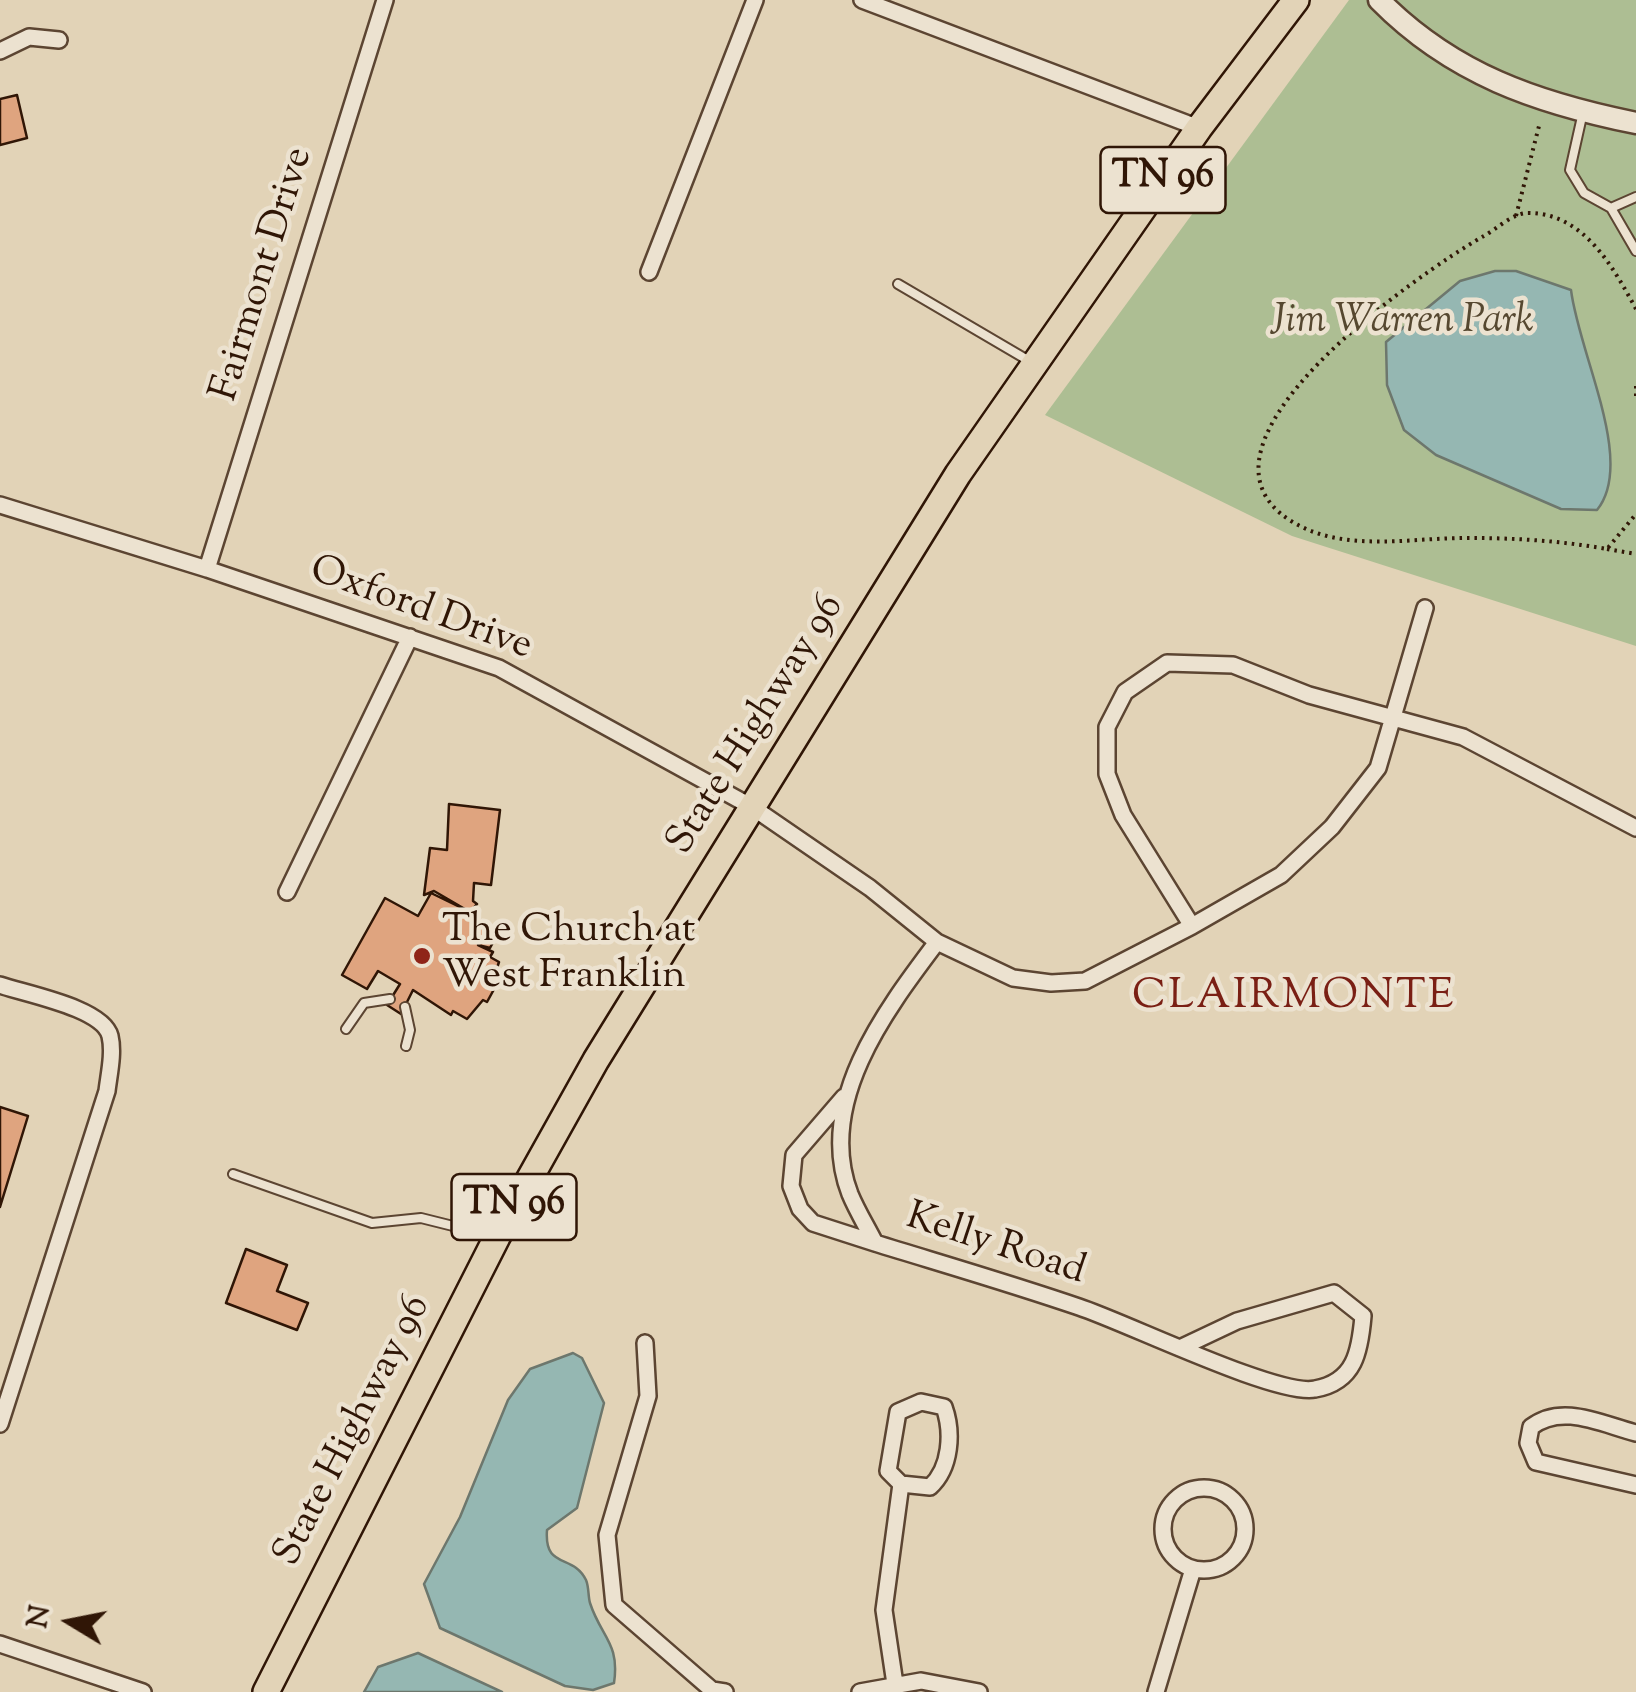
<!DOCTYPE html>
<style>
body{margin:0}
#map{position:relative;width:1636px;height:1692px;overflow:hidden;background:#e2d3b7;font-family:"Sorts Mill Goudy",serif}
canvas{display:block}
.north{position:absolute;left:20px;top:1572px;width:100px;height:100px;-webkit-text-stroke:8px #ece2d0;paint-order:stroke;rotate:280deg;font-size:28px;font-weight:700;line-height:40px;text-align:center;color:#301606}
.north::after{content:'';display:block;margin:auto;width:35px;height:45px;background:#301606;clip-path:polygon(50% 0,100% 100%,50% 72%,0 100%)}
</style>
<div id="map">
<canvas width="1636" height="1692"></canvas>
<div class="north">N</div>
</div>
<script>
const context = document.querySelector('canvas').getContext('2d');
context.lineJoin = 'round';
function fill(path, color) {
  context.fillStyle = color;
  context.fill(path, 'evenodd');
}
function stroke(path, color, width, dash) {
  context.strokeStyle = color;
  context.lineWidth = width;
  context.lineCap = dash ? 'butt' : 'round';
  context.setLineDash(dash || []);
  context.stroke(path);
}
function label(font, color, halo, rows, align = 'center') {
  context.font = font + ' "Sorts Mill Goudy",serif';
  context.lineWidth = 9;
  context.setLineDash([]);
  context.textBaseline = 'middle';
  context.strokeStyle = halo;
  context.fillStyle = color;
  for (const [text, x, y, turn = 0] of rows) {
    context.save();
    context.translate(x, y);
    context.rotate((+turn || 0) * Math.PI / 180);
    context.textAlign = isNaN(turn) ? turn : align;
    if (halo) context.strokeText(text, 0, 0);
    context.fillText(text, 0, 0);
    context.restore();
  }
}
const green = new Path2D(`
 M1349 0H1636V646L1292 536 1045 415Z`);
const water = new Path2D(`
 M1495 271H1516L1571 290C1579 355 1636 462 1597 510L1561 509 1436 455 1404 430 1387 385 1386 342 1460 281Z
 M573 1353 582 1358 604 1403 577 1508 547 1530C544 1570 573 1553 586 1580 589 1587 588 1596 590 1603 601 1637 620 1643 614 1683L593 1690 565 1686 440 1628 424 1584 460 1517 508 1400 530 1369Z
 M418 1653 502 1692H364L378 1667Z`);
const building = new Path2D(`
 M17 95 27 138 0 145V99Z
 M449 804 500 810 491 885 474 883 473 901 477 904 470 912 434 891 424 895 430 848 447 850Z
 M431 893 470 912 498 933 490 948 478 945 493 952 490 957 499 962 493 980 498 982 487 1002 483 1000 467 1019 453 1011 451 1015 413 990 401 1014 387 1005 400 984 378 971 367 989 342 975 385 898 418 916Z
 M0 1107 28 1116 0 1207Z
 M246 1249 287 1265 277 1291 308 1303 297 1330 226 1303Z`);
const path = new Path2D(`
 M1516 216 1539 126
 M1636 309C1613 267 1584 213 1528 213 1512 213 1496 230 1482 237 1421 272 1170 445 1291 521 1344 554 1412 537 1471 538 1516 538 1562 541 1607 549L1636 514
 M1636 386V397
 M1607 549 1636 554`);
const service = new Path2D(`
 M1583 112 1570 170 1584 193 1611 208 1636 251
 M1611 208 1636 197
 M898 284 1031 362
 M405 1007 410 1030 406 1046
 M346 1029 364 1003 390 999
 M233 1174 372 1223 421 1218 493 1236`);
const minor = new Path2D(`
 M862 0 1199 128
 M0 51 29 37 59 40
 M649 272 755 0
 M0 505 207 569 499 668 752 807 870 888 937 942 1013 978 1051 983 1085 981 1192 926 1281 875 1332 827 1378 768 1425 608
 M207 569 385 0
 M287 892 410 637
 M1192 926 1123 815 1107 774V727L1125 692 1167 663 1233 665 1309 695 1463 737 1636 828
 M937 942C885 1011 815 1103 850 1194 857 1211 867 1227 875 1243 943 1264 1012 1284 1079 1307 1125 1322 1278 1397 1315 1389 1355 1382 1360 1351 1363 1316L1334 1293 1237 1321 1182 1347
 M0 985C26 994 103 1008 110 1036 114 1053 109 1074 107 1091L0 1424
 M844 1097 794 1155 791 1186 800 1209 813 1223 875 1243
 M645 1343 648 1396 607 1535 614 1605 712 1690 725 1692
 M1636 1433C1601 1424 1562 1403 1531 1427L1528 1443 1536 1462 1636 1485
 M1163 1529a41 41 0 1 1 82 0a41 41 0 1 1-82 0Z
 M0 1644 143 1692
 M895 1684 884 1610 901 1484 888 1471 898 1412 921 1402 944 1407C953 1432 951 1468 930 1487L901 1484
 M860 1692 921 1681 979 1692
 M1156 1692 1193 1569`);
const tertiary = new Path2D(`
 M1379 0C1452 74 1537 103 1636 123`);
const primary = new Path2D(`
 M266 1692 497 1237 596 1060 958 474 1199 128 1296 0`);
const markers = [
 [422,956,10,"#8f2418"]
];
const shields = [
 [1163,180,125],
 [514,1207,125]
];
const shieldNames = [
 ["TN 96",1163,180],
 ["TN 96",514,1207]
];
const streetNames = [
 ["Fairmont Drive",265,275,-73],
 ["Oxford Drive",420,611,20],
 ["State Highway 96",758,726,-58],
 ["Kelly Road",995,1247,18],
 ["State Highway 96",355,1432,-63]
];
const parkNames = [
 ["Jim Warren Park",1402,324]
];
const poiNames = [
 ["The Church at",442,933],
 ["West Franklin",442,979]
];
const neighbourhoodNames = [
 ["CLAIRMONTE",1294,1000]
];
fill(green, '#adbe93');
fill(water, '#95b7b2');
stroke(water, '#6d776d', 2.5);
fill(building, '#dfa47f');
stroke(building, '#301606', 2.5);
stroke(service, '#5c4532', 12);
stroke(minor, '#5c4532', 20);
stroke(tertiary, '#5c4532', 25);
stroke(primary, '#301606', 30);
stroke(path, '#301606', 4, [2.5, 5]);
stroke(service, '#ece2d0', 8);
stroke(minor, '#ece2d0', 15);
stroke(tertiary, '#ece2d0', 20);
stroke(primary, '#e2d3b7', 25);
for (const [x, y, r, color] of markers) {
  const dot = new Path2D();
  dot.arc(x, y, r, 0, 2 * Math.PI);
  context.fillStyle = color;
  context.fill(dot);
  stroke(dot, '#ece2d0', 4);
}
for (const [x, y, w] of shields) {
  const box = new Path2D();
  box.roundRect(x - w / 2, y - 33, w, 66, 8);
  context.fillStyle = '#ece2d0';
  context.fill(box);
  stroke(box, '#301606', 2.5);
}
label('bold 38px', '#301606', null, shieldNames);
label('40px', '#301606', '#ece2d0', streetNames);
label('italic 40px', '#564830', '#ece2d0', parkNames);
label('40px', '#301606', '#ece2d0', poiNames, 'left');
context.letterSpacing = '2.5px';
label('42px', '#7a1f14', '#ece2d0', neighbourhoodNames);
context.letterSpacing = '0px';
</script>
